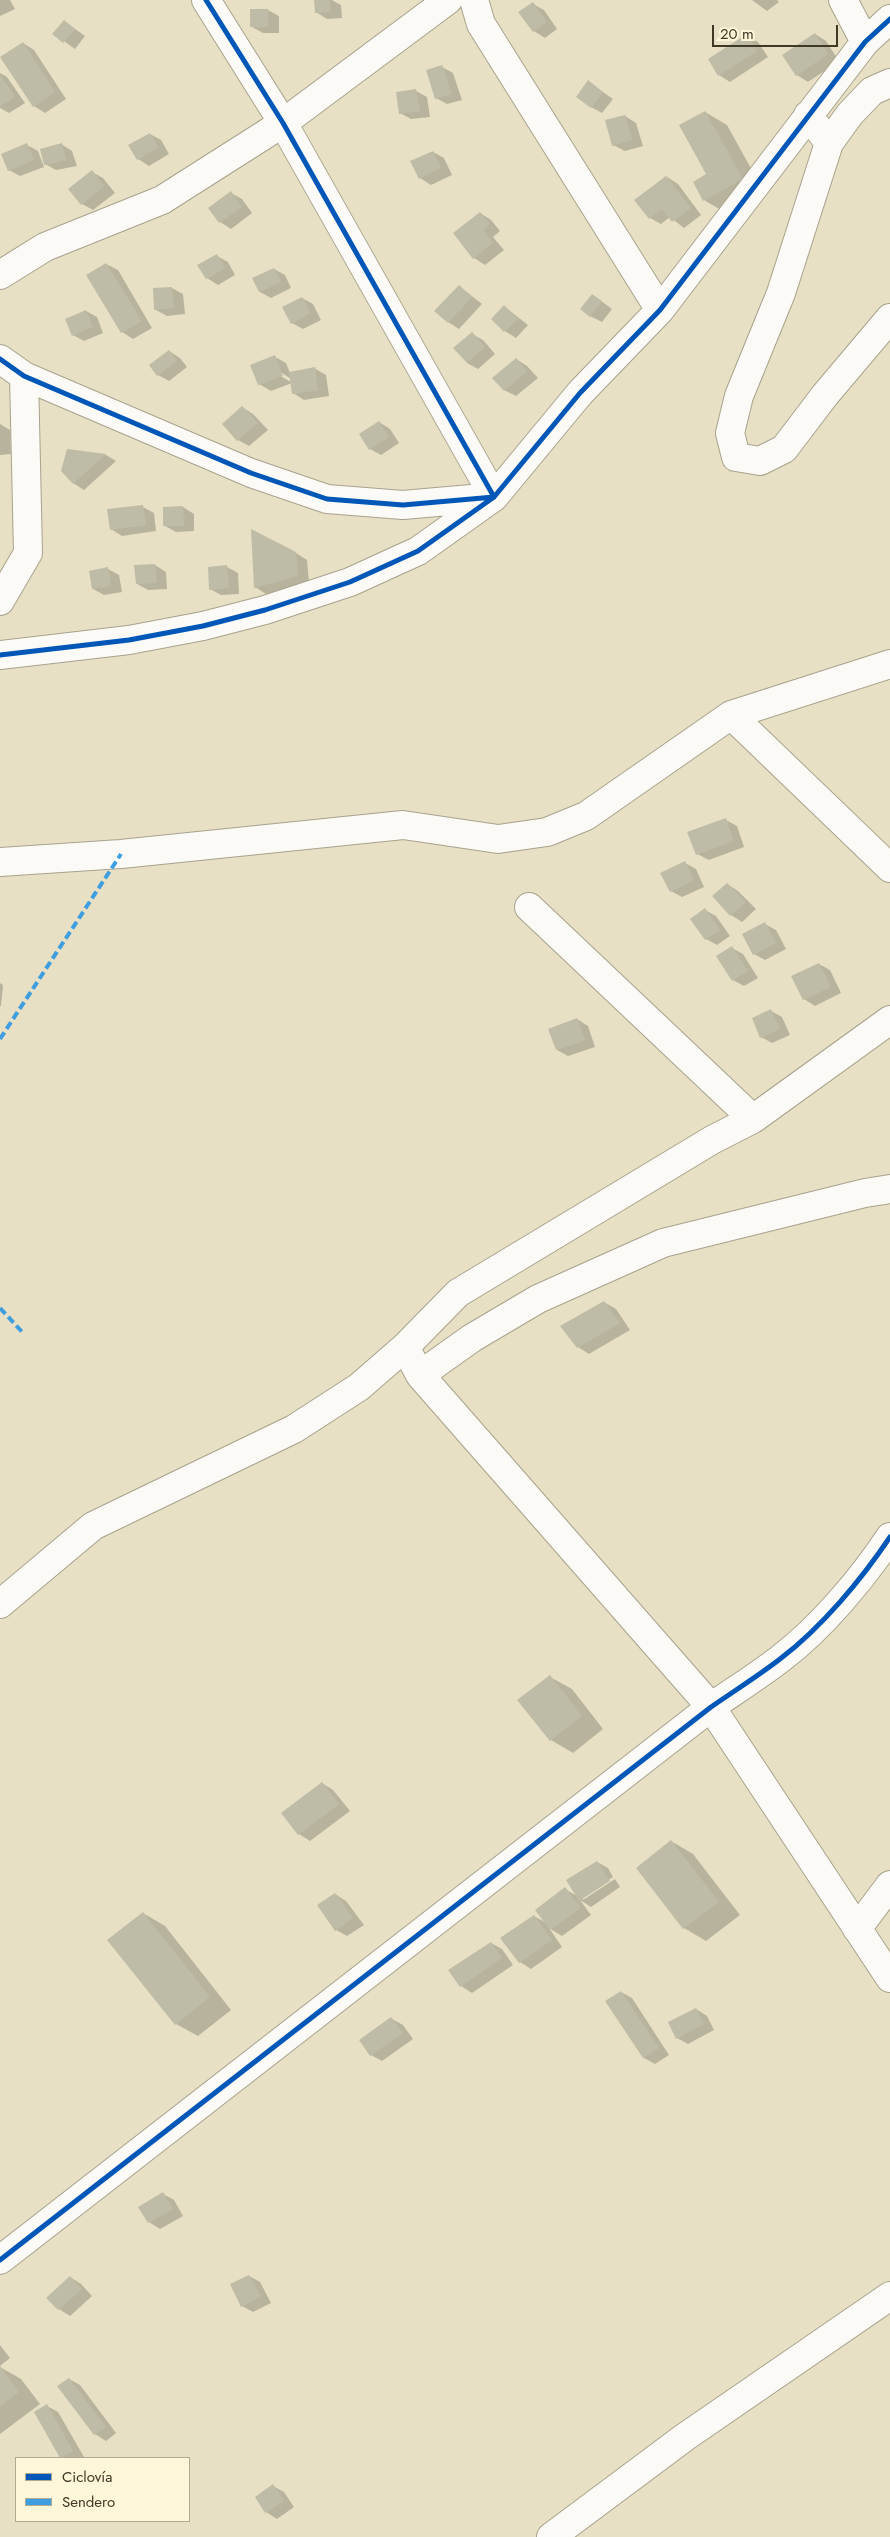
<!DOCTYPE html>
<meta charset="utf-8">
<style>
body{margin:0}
#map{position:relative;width:890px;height:2537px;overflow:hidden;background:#e7e0c4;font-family:Jost,sans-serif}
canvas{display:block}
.legend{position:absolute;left:15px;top:2457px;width:175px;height:65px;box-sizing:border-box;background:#fdf6d8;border:1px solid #b1aa90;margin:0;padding:6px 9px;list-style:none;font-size:15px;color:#3e3925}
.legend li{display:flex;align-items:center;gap:10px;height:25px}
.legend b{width:25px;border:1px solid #b1aa90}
.scale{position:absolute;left:712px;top:25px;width:126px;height:22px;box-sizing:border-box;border:2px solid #3e3925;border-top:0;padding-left:6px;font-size:15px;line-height:18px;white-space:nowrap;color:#3e3925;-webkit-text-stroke:4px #fdf6d8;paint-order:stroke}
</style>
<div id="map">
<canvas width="890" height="2537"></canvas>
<ul class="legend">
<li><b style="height:6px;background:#0057b8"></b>Ciclovía</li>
<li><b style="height:6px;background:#3f9ee0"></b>Sendero</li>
</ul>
<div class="scale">20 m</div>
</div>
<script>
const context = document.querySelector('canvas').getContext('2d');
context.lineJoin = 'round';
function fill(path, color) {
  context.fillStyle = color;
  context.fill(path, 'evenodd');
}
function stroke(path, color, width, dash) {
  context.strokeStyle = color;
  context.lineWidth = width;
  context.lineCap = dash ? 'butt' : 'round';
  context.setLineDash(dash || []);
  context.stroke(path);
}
const shadow = new Path2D(`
 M0 0H10L15 9 0 16Z
 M315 0H332L341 5 342 18 327 19 316 12Z
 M752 0H777L779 2 767 11Z
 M533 4 544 10 557 29 545 38 534 31Z
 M268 10 279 16V33H263L252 27Z
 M64 21 85 36 75 49 54 34Z
 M815 34 826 41 839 61 808 82 797 75 784 55Z
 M747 36 758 42 768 57 730 82 719 75Z
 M23 43 34 50 66 99 45 113 34 106Z
 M442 67 453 73 462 100 447 104 436 98Z
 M0 73 7 77 25 103 9 113 0 108Z
 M588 82 613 99 602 113 591 107Z
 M416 91 427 97 430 117 411 119 400 113Z
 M705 112 727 125 764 192 726 213 704 200 694 182 707 175Z
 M625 116 636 123 643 146 625 151 613 145Z
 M150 134 161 140 169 154 149 166 138 159Z
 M61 144 72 151 77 166 56 170 45 164Z
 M27 145 38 151 44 167 20 176 9 170Z
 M433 152 444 158 452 175 431 185 420 178Z
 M92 172 103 178 115 193 93 210 82 204Z
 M667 177 678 184 701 215 684 228 670 217 661 224 650 218Z
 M231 193 242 199 252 213 231 229 220 222Z
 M480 213 491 220 500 231 493 237 504 250 485 265 474 258 454 234Z
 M217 256 228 262 235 275 218 285 207 278Z
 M106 264 118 270 152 328 133 339 122 332Z
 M274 269 285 275 291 288 271 298 260 292 254 279Z
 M459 286 482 304 459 329 448 322Z
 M172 288 183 294 185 314 167 316 156 310Z
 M593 295 612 309 602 322 590 316Z
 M302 298 313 304 321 320 303 329 292 323Z
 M505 307 528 325 516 338 505 331 493 319Z
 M86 311 97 317 103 333 84 341 73 335Z
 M472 334 483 340 495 354 478 369 467 363Z
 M169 351 180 358 187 367 169 381 158 375Z
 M275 357 286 363 290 373 314 368 326 375 329 396 304 400 293 393 292 383 271 391 259 384ZM279 371 291 379V382L277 374Z
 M516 359 527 366 538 378 516 396 504 390Z
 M242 407 253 414 268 430 249 446 238 440Z
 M379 422 390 429 399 443 381 455 370 449Z
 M0 424 10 430 11 454 0 455Z
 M68 450 106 455 116 461 84 490 73 483Z
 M143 507 154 513 156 531 122 536 111 529Z
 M183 507 194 514V531L176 532 165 526Z
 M296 553 307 560 309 582 266 594 255 587Z
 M155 565 166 572 167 589 148 590 137 584Z
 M227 567 238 573 239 594 221 595 210 589Z
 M108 569 119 575 122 592 104 595 93 589Z
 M726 820 737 826 744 847 709 860 697 854Z
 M685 863 696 869 704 887 682 897 671 891Z
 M727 884 738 891 756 909 742 922 731 915 714 897Z
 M705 910 716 916 730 936 717 945 706 939Z
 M765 924 776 930 786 949 765 960 754 954Z
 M732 948 743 954 758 978 744 986 733 980Z
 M819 964 830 970 841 993 815 1006 804 999Z
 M0 983 3 985 1 1006H0Z
 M771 1011 782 1017 790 1035 772 1043 761 1037Z
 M577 1019 588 1026 595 1047 568 1056 557 1050Z
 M604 1302 616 1309 630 1330 589 1354 578 1347Z
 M550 1677 572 1689 603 1729 573 1753 551 1740Z
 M322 1783 333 1790 350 1811 310 1841 299 1834Z
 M671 1841 693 1854 740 1915 706 1941 684 1928Z
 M597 1862 608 1868 613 1877 583 1897V1900L615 1879 620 1887 591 1907 580 1900 591 1915 562 1936 549 1928 562 1947 531 1969 520 1962 534 1916 546 1923 565 1889 577 1896Z
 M335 1894 346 1901 364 1925 347 1936 336 1930Z
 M143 1913 165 1926 231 2010 198 2036 176 2024Z
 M491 1943 502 1949 513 1965 472 1993 461 1986Z
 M621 1992 632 1998 669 2055 655 2064 644 2058 607 2001Z
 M696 2009 707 2016 714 2030 688 2044 677 2038Z
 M392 2019 403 2025 413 2039 382 2061 371 2055Z
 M163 2194 174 2200 183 2216 160 2229 149 2222 140 2207Z
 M249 2276 260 2282 271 2303 253 2312 242 2306Z
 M70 2277 81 2284 92 2296 70 2316 59 2309 48 2298Z
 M0 2345 10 2358 0 2366Z
 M0 2367 21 2379 40 2404 0 2434Z
 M69 2379 80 2385 116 2433 106 2441 95 2434Z
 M47 2406 58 2412 84 2457H61Z
 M273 2486 284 2492 294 2507 277 2519 266 2512Z`);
const building = new Path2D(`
 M314 0H330L331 12 315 13Z
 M533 2 547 22 533 32 518 12Z
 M250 9H268V27H250Z
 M64 20 75 29 63 43 52 34Z
 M815 33 828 54 796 76 782 55Z
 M747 34 757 51 718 76 708 59Z
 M23 42 55 92 33 107 0 57Z
 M442 65 452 94 435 99 426 70Z
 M0 75 15 97 0 106Z
 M588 80 603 92 591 108 576 97Z
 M416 89 420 111 399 114 396 92Z
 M705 111 743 179 703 201 693 182 706 174 679 125Z
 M625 115 632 140 612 146 605 120Z
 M150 133 159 147 137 160 128 145Z
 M27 143 34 160 8 171 1 154Z
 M62 143 66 160 44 165 40 149Z
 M433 151 441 168 419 179 410 161Z
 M92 170 104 186 81 205 68 189Z
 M666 176 691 208 672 222 662 209 649 219 634 200Z
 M231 191 242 207 219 223 208 208Z
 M480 212 490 224 483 230 493 243 473 259 453 233Z
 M217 254 225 268 206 279 197 265Z
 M106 263 142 321 121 333 86 275Z
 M274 268 281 282 259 292 252 278Z
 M459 285 472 297 448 323 434 311Z
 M172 287 174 308 154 310 153 288Z
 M592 294 602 301 590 317 580 309Z
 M302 297 311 313 291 324 282 307Z
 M504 305 518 319 504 332 491 319Z
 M86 310 93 327 72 336 65 319Z
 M472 332 485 347 467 363 453 348Z
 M169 350 177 361 157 376 149 365Z
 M275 355 283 376 258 385 250 365Z
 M516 358 527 371 504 391 492 378Z
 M315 367 318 390 292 394 289 372Z
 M242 406 258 423 237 441 222 424Z
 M379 421 389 437 369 450 359 434Z
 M67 449 106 454 73 484 61 471Z
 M143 505 146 525 110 530 107 509Z
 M183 506 184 526H163V507Z
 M251 529 296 552 298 576 254 588Z
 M155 564 157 583 136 584 134 565Z
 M227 565 229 588 209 590 208 567Z
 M108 567 111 586 92 589 89 571Z
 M726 818 734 841 696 855 687 832Z
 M685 861 694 880 670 892 660 873Z
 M727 883 746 902 730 916 712 896Z
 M705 908 720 930 705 940 690 919Z
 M765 922 776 943 753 955 742 934Z
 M732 946 748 971 732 981 716 956Z
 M819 963 831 987 803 1000 791 976Z
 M771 1009 780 1029 760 1038 752 1018Z
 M577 1018 585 1041 556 1050 548 1029Z
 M604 1301 620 1323 577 1348 560 1326Z
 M550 1675 582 1716 550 1741 517 1700Z
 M322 1782 339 1804 298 1835 281 1813Z
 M671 1840 719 1902 683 1929 636 1868Z
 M597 1861 610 1881 579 1901 566 1880Z
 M565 1887 581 1908 550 1930 535 1910Z
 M335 1893 353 1918 335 1931 317 1905Z
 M143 1912 210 1997 175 2025 107 1940Z
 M534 1915 552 1940 519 1963 500 1938Z
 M491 1942 502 1958 460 1987 448 1970Z
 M621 1991 659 2048 643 2058 605 2001Z
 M696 2008 704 2024 676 2039 668 2022Z
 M391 2017 403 2033 370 2056 359 2040Z
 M163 2192 173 2209 148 2223 138 2207Z
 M249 2275 261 2296 241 2307 230 2284Z
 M70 2276 82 2289 58 2310 46 2298Z
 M0 2366 19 2392 0 2406Z
 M69 2378 106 2427 94 2435 57 2386Z
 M47 2404 73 2451 60 2458 34 2412Z
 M273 2484 284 2501 265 2513 255 2497Z`);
const minor = new Path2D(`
 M474 0 481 24 660 310
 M843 0 865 42
 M808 115 829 143 781 293 739 396 730 433 736 457 760 461 784 449 825 395 890 318
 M829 143 850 114 872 91 890 83
 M0 275 45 247 162 200 283 123 448 0
 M0 359 24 376 251 473 327 499 403 505 494 497 283 123 206 0
 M0 601 28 553 24 376
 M0 655 129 640 203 626 265 610 350 582 418 551 494 497 580 393 660 310 865 42 890 19
 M731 715 890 868
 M0 862 121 854 403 825 498 839 547 832 586 816 731 715 890 664
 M529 907 753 1119
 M405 1347 420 1375 711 1707 890 1978
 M420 1375 472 1338 538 1299 663 1243 865 1193 890 1189
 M0 1604 93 1526 294 1429 359 1387 405 1347 458 1293 712 1140 753 1119 890 1020
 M857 1929 890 1885
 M0 2260 711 1707C734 1691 758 1676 780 1659 821 1628 862 1579 890 1537
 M551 2537 685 2437 890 2296`);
const quiet = new Path2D(`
 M0 1039 121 854
 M0 1308 24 1334`);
const cycleway = new Path2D(`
 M0 359 24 376 251 473 327 499 403 505 494 497 283 123 206 0
 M0 655 129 640 203 626 265 610 350 582 418 551 494 497 580 393 660 310 865 42 890 19
 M0 2260 711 1707C734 1691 758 1676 780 1659 821 1628 862 1579 890 1537`);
fill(shadow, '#0003');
fill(building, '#bebca6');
stroke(minor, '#a8a28d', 30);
stroke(minor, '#fbfaf6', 28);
stroke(quiet, '#3f9ee0', 4, [8, 4]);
stroke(cycleway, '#0057b8', 5);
</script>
